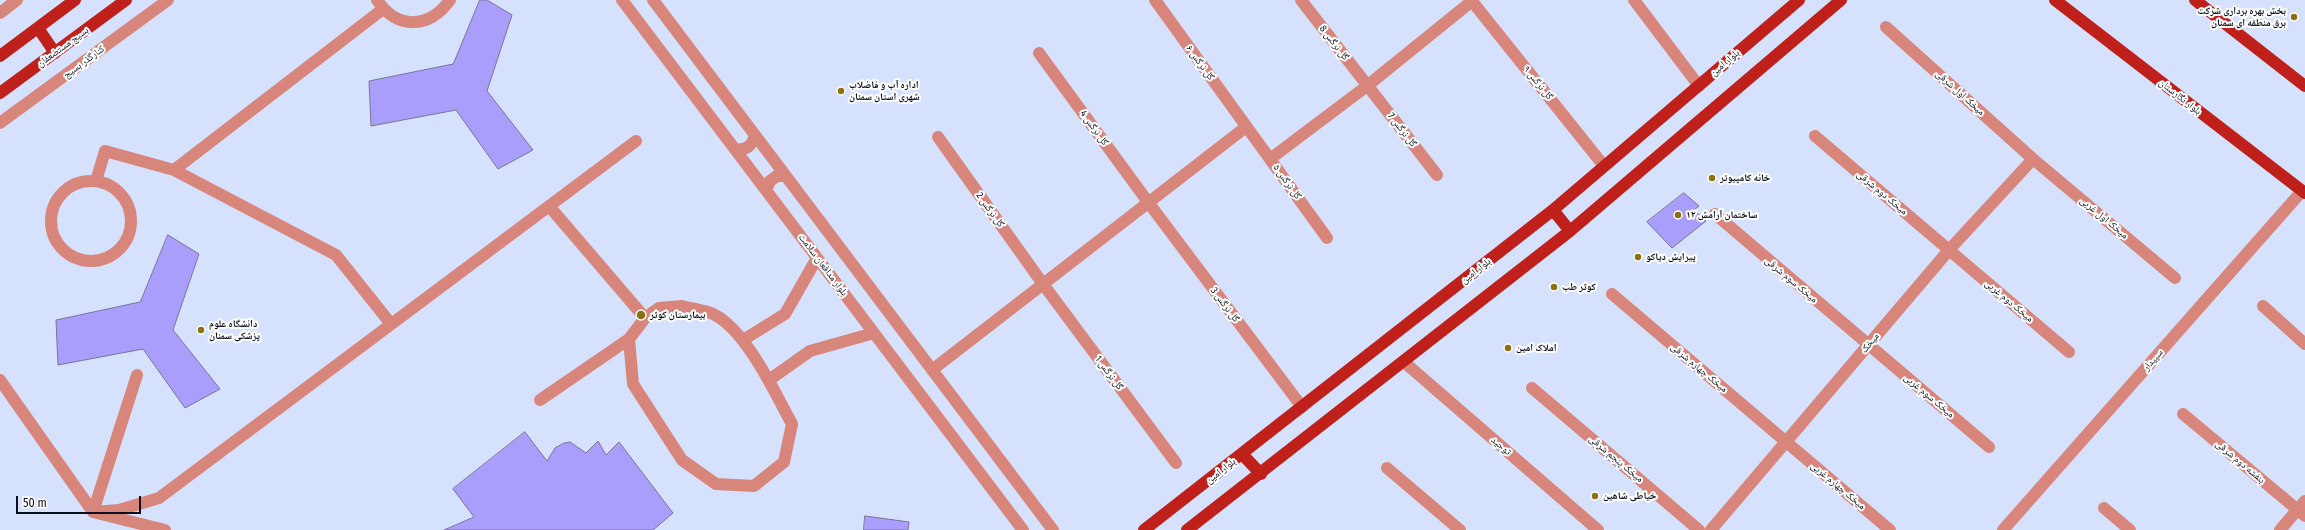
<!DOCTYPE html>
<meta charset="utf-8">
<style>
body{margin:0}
#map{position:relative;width:2305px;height:530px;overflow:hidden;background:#d5e1fd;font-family:"Fira Sans Condensed",sans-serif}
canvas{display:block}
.scale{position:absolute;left:16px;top:496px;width:125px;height:18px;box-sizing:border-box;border:2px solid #0b101c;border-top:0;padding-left:5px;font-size:12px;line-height:14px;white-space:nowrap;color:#0b101c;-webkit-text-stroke:3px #fff;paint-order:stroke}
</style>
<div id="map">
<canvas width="2305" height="530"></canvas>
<div class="scale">50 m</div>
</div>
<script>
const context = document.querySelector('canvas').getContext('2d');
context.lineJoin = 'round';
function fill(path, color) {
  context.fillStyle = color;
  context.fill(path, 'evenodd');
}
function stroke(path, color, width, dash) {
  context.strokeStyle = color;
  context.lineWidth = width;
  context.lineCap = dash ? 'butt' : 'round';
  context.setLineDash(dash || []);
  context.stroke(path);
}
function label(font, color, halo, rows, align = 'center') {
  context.font = font + ' "Fira Sans Condensed","Noto Naskh Arabic",sans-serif';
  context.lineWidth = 4;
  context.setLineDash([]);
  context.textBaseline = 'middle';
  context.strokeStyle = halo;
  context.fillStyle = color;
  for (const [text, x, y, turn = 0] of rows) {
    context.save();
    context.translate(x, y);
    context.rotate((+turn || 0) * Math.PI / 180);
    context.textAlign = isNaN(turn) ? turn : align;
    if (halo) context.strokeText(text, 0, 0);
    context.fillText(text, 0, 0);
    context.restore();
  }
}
const building = new Path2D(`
 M480 0H487L512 15 487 91 533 150 498 169 456 110 371 126 369 81 453 64Z
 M1684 193 1699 206 1694 210 1706 221 1672 248 1647 222Z
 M168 235 199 254 173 330 220 389 185 408 143 349 58 365 56 320 140 302Z
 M525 432 547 461 555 448 564 443 570 442 586 453 598 441 606 455 619 442 673 513 653 530H444L474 517 453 489Z
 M865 516 909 522 908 530H864Z`);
const minor = new Path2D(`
 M377 0C397 30 429 29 450 0
 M622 0 1023 530
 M653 0 1053 530
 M1155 0 1327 238
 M1301 0 1437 175
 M1471 0 1604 166
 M1634 0 1699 86
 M0 13 17 0
 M1886 27 2033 159 2175 278
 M1039 53 1148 202 1302 407
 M0 123 168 0
 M1815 136 2069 352
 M938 137 1043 284 1176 463
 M736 150C747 149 751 147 755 136
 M1270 159 1367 86 1472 1
 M174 170 383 9
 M96 181 105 151 174 170 336 255 391 324
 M51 221a40 40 0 1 1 80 0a40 40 0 1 1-80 0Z
 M766 190 770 181 777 176H785
 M549 206 645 318
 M1715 214 1989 447
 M1612 294 1890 530
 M682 306C692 309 706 310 715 315 747 332 775 393 792 424L784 462 754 486 716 484 682 460 633 384 629 339 645 318 659 308Z
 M2263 306 2305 344
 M743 340 785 314 817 258
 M1404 362 1598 530
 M932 370 1246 127
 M0 380 93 512 165 530
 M769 380 810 351 874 333
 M1532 388 1699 530
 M540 400 629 339
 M2183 414 2305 516
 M1387 468 1460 530
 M2104 508 2130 530
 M93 512 119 510 159 498 636 141
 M93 512 137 375
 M1711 530 1949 250 2033 159
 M2003 530 2302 191
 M2280 530 2305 501`);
const major = new Path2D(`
 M2055 0 2305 193
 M2195 0 2305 86
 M38 28 55 53
 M0 56 75 0
 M0 93 126 0
 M1553 210 1570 231
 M1242 454 1261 474
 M1144 530 1553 210 1799 0
 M1187 530 1570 231 1841 0`);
const markers = [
 [2294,17,4,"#8e7013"],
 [841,91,4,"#8e7013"],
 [1712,178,4,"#8e7013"],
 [1678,215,4,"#8e7013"],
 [1638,257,4,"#8e7013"],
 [1554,287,4,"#8e7013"],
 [641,315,5,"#8e7013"],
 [201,330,4,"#8e7013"],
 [1508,348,4,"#8e7013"],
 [1595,496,4,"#8e7013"]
];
const poiNames = [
 ["بخش بهره برداری شرکت",2286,11,"right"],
 ["برق منطقه ای سمنان",2286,23,"right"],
 ["اداره آب و فاضلاب",849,85],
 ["شهری استان سمنان",849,97],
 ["خانه کامپیوتر",1720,178],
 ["ساختمان آرامش ۱۲",1686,215],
 ["پیرایش دیاکو",1646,257],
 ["کوثر طب",1562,287],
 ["بیمارستان کوثر",650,315],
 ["دانشگاه علوم",209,324],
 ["پزشکی سمنان",209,336],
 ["املاک امین",1516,348],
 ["خیاطی شاهین",1603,496]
];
const streetNames = [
 ["گل نرگس 8",1334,43,52],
 ["بسیج مستضعفان",63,47,-36],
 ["کنارگذر بسیج",84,62,-36],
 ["گل نرگس ۶",1200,63,54],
 ["بلوار امین",1725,63,-41],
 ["گل نرگس ۹",1538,83,51],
 ["میخک اول شرقی",1960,93,42],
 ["بلوار نگارستان",2180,97,38],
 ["گل نرگس 4",1094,128,54],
 ["گل نرگس 7",1402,130,52],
 ["گل نرگس ۵",1287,182,54],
 ["میخک دوم شرقی",1882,193,40],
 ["گل نرگس 2",990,210,54],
 ["میخک اول غربی",2104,218,40],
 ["بلوار مدافعان سلامت",823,265,53],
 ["بلوار امین",1476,271,-38],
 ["میخک سوم شرقی",1791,280,40],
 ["میخک دوم غربی",2009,301,40],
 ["گل نرگس 3",1225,305,53],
 ["میخک",1870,343,-50],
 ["سپیدار",2153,360,-49],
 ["میخک چهارم شرقی",1699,368,40],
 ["گل نرگس 1",1109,373,53],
 ["میخک سوم غربی",1929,396,40],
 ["توحید",1501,446,41],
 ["میخک پنجم شرقی",1616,459,40],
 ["بنفشه دوم شرقی",2240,462,40],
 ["بلوار امین",1221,471,-38],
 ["میخک چهارم غربی",1838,486,40]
];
fill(building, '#aa9efd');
stroke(building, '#787597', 1);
stroke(minor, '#d8867b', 12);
stroke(major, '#c0201a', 12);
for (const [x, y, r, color] of markers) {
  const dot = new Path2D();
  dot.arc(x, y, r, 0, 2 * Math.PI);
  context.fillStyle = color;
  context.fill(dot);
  stroke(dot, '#fff', 1.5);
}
label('bold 10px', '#0b101c', '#fff', poiNames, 'left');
label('10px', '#0b101c', '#fff', streetNames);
</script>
